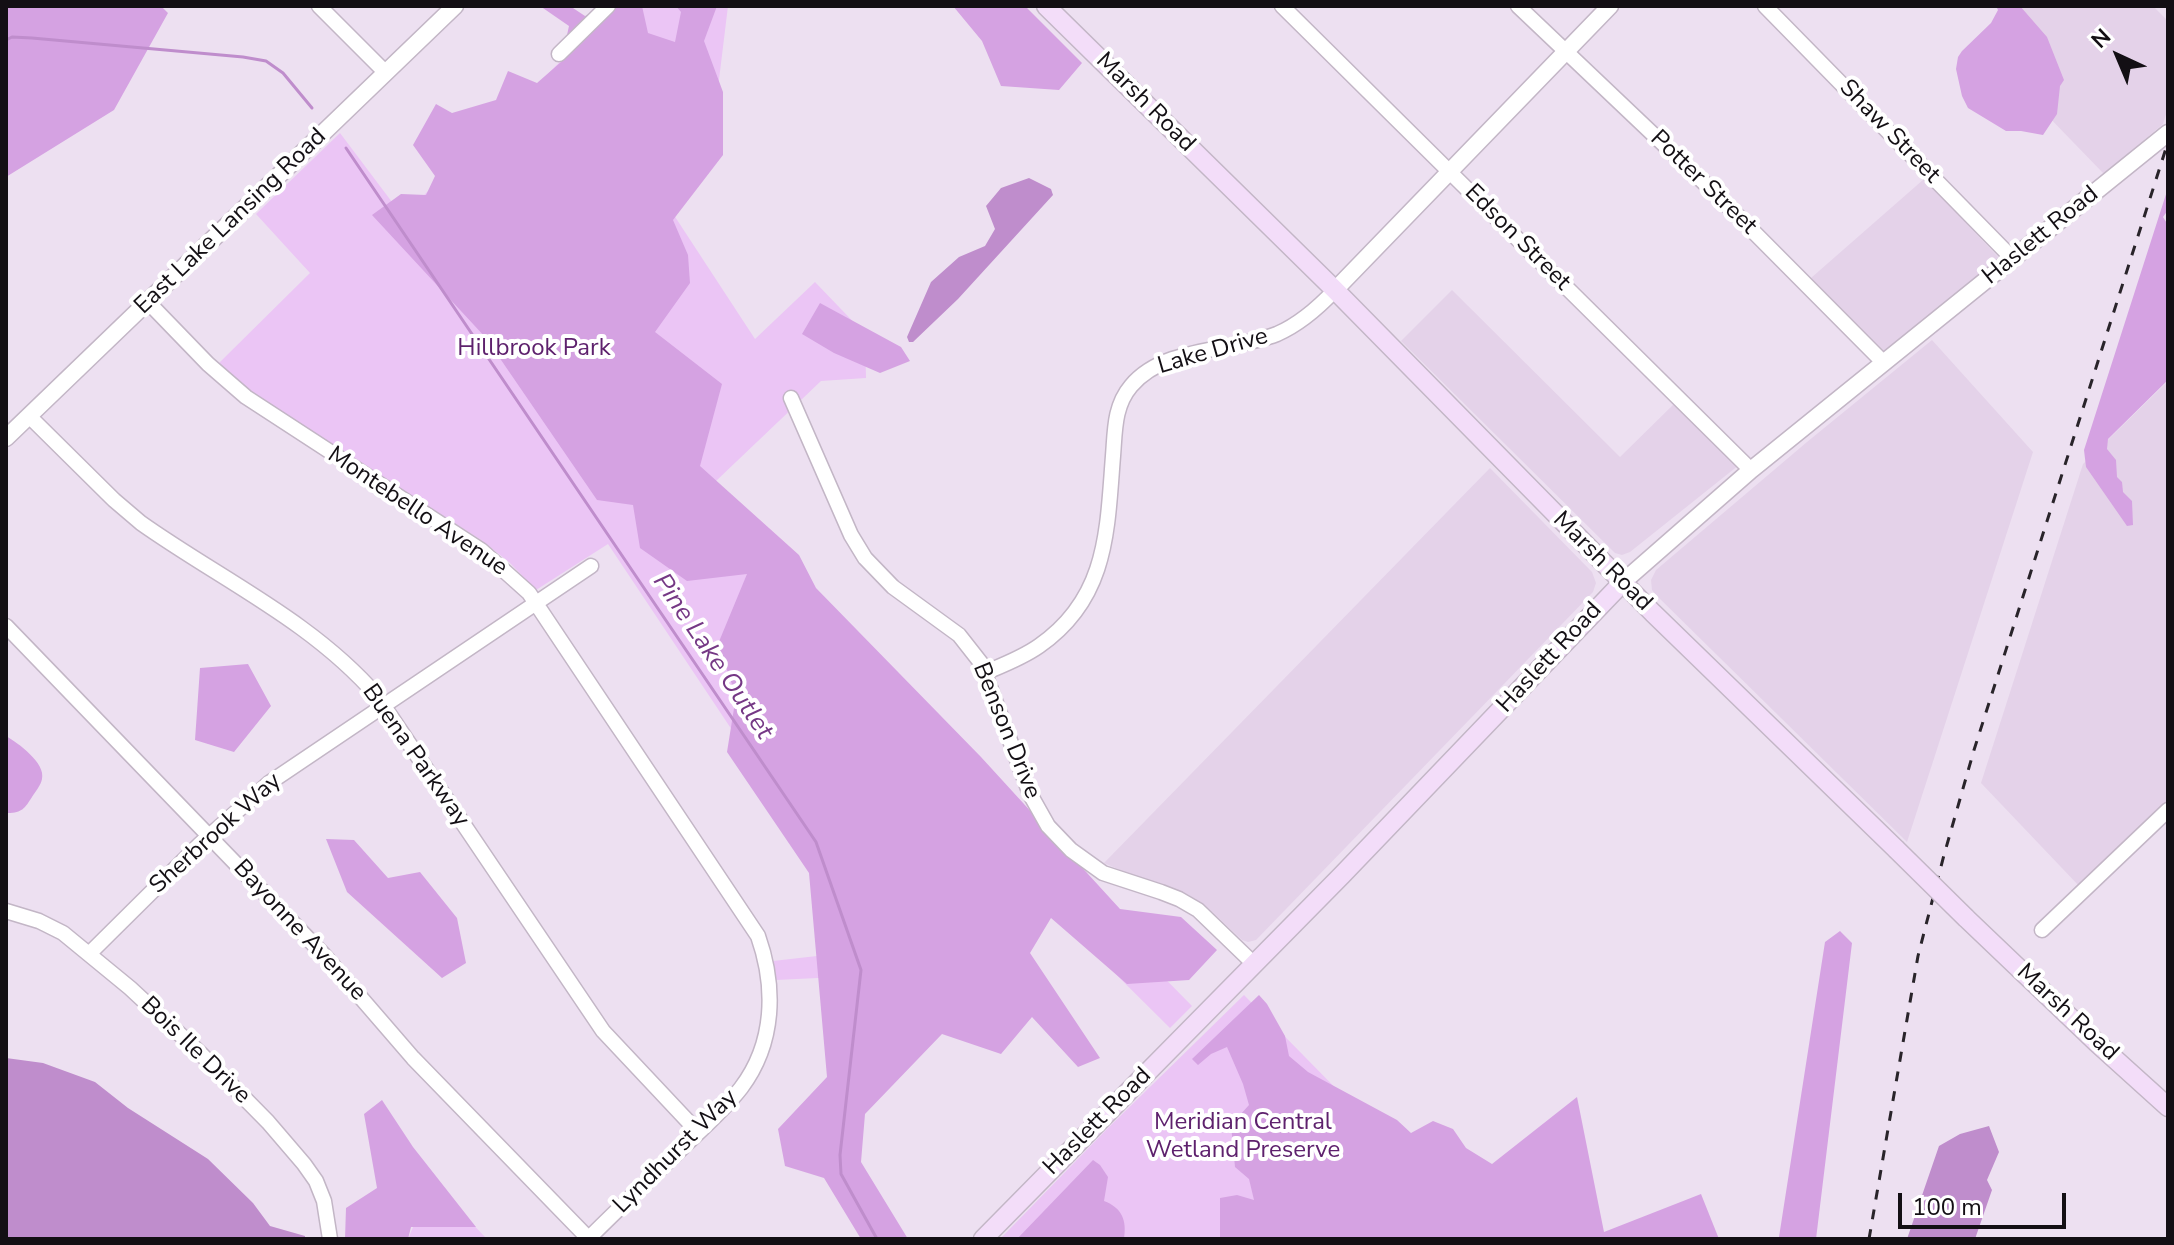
<!DOCTYPE html>
<style>
body{margin:0}
#map{position:relative;width:2174px;height:1245px;overflow:hidden;background:#ede0f1;font-family:"Nunito Sans",sans-serif}
canvas{display:block}
.frame{position:absolute;inset:0;border:8px solid #130f14;pointer-events:none}
.north{position:absolute;left:2078px;top:16px;width:80px;height:80px;-webkit-text-stroke:6px #fff;paint-order:stroke;rotate:316deg;font-size:22px;font-weight:700;line-height:32px;text-align:center;color:#130f14}
.north::after{content:'';display:block;margin:auto;width:28px;height:36px;background:#130f14;clip-path:polygon(50% 0,100% 100%,50% 72%,0 100%)}
.scale{position:absolute;left:1898px;top:1193px;width:168px;height:36px;box-sizing:border-box;border:4px solid #130f14;border-top:0;padding-left:10px;font-size:24px;line-height:28px;white-space:nowrap;color:#130f14;-webkit-text-stroke:6px #fff;paint-order:stroke}
</style>
<div id="map">
<canvas width="2174" height="1245"></canvas>
<div class="frame"></div>
<div class="north">N</div>
<div class="scale">100 m</div>
</div>
<script>
const context = document.querySelector('canvas').getContext('2d');
context.lineJoin = 'round';
function fill(path, color) {
  context.fillStyle = color;
  context.fill(path, 'evenodd');
}
function stroke(path, color, width, dash) {
  context.strokeStyle = color;
  context.lineWidth = width;
  context.lineCap = dash ? 'butt' : 'round';
  context.setLineDash(dash || []);
  context.stroke(path);
}
function label(font, color, halo, rows, align = 'center') {
  context.font = font + ' "Nunito Sans",sans-serif';
  context.lineWidth = 8;
  context.setLineDash([]);
  context.textBaseline = 'middle';
  context.strokeStyle = halo;
  context.fillStyle = color;
  for (const [text, x, y, turn = 0] of rows) {
    context.save();
    context.translate(x, y);
    context.rotate((+turn || 0) * Math.PI / 180);
    context.textAlign = isNaN(turn) ? turn : align;
    if (halo) context.strokeText(text, 0, 0);
    context.fillText(text, 0, 0);
    context.restore();
  }
}
const built = new Path2D(`
 M2017 6H2153L2168 21V108L2163 124 2104 174 1978 44Z
 M1924 179 2000 259 1885 352 1811 278Z
 M1452 290 1620 457 1676 402 1739 465 1630 552 1622 555 1615 553 1401 341Z
 M1932 340 2033 452 1907 842 1655 594 1652 590 1651 580 1656 570 1807 442Z
 M2168 381V803L2080 887 1981 783 2083 464Z
 M1490 468 1592 572 1596 583 1593 592 1256 940 1248 942 1242 940 1208 908 1187 894 1163 884 1134 876 1104 863Z`);
const green = new Path2D(`
 M617 6H728L712 137 649 177 755 339 815 282 865 334 866 378 821 381 695 501 1192 1006 1170 1028 1051 910 859 976 776 980 773 961 852 952 824 868 608 544 536 590 509 562 481 540 272 407 253 393 219 363 310 273 256 214 340 133 401 214 422 197Z
 M1244 995 1484 1239H1000L1108 1128Z
 M432 1182 487 1239H408Z`);
const forest = new Path2D(`
 M6 6H161L168 13 114 110 6 177Z
 M540 6H570L585 16 617 6H642L648 33 675 42 681 12 676 6H717L704 41 723 92V155L673 220 688 255 690 283 655 332 722 384 700 466 799 555 816 588 981 757 1120 909 1181 917 1217 950 1189 980 1127 984 1051 918 1030 953 1100 1058 1078 1067 1032 1017 1001 1054 942 1034 865 1114 861 1162 908 1239H861L824 1178 785 1166 778 1129 827 1077 809 873 727 752 736 696 718 644 747 574 687 581 640 548 633 505 597 500 486 338 372 215 401 194 426 195 435 176 413 145 436 104 452 113 496 100 508 71 537 83 561 62 569 26Z
 M953 6H1025L1082 63 1059 90 1001 86 982 41Z
 M1996 6H2020L2047 37 2064 80 2060 86 2057 114 2043 135 2021 131H2006L1968 108 1962 96 1956 69 1958 57 1962 51 1991 23 1998 10Z
 M2168 188V210L2163 217 2168 225V380L2108 439 2107 449 2116 460 2117 477 2122 482 2123 492 2132 501 2133 525 2127 526 2086 467 2084 450Z
 M820 303 901 347 910 361 880 373 834 353 802 334Z
 M248 664 271 706 234 752 195 740 200 668Z
 M6 736C18 743 46 763 42 779 41 785 35 792 32 797 25 808 22 813 8 813L6 811Z
 M326 839 354 840 388 878 420 872 457 918 466 963 442 978 347 892Z
 M1840 931 1852 943 1816 1239H1776L1779 1237 1825 942Z
 M1259 995 1267 1004 1285 1036 1289 1056 1308 1072 1397 1120 1411 1133 1433 1121 1453 1129 1466 1148 1492 1164 1577 1097 1604 1232 1701 1194 1719 1239H1220V1198L1237 1195 1254 1200 1249 1179 1235 1167 1231 1125 1249 1105 1243 1084 1227 1047 1211 1054 1198 1065 1192 1059Z
 M382 1100 413 1147 476 1227H411L408 1239H345L346 1208 377 1188 364 1114Z
 M1093 1160 1100 1165 1108 1177 1104 1201C1122 1208 1127 1220 1124 1239H1017Z`);
const water = new Path2D(`
 M1029 178 1051 189 1053 195 958 299 913 342H909L907 337 931 282 959 257 985 246 995 229 986 206 1001 188Z
 M6 1058 43 1063 95 1082 128 1108 208 1159 253 1203 270 1226 305 1236V1239H6Z
 M1989 1126 1999 1152 1987 1180 1992 1190 1975 1239H1907L1939 1146 1960 1134Z`);
const stream = new Path2D(`
 M6 40 12 37 32 38 243 57 266 61 283 73 312 108
 M346 148 816 842 861 970 840 1155 841 1174 877 1239`);
const minor = new Path2D(`
 M319 6 386 73
 M1282 6 1751 470
 M1518 6 1717 195 1884 363
 M1765 6 2013 259
 M559 54 608 6
 M148 302 208 364 246 397 481 550 529 593 758 936C776 987 775 1043 741 1088 724 1110 702 1129 681 1149 650 1179 619 1208 588 1239
 M791 398 851 535 865 558 893 587 959 635 981 663 1030 794 1048 826 1071 850 1103 873 1161 892 1179 899 1198 910 1254 964
 M29 416 114 500 141 523C220 579 312 621 377 696L603 1031 698 1132
 M6 626 324 955 413 1058 589 1239
 M984 673C1003 665 1022 658 1039 646 1108 598 1107 531 1113 456 1115 431 1114 406 1131 386 1164 346 1231 352 1277 334 1300 324 1318 308 1335 290
 M6 911 39 921 63 933 130 988 200 1053 268 1122 304 1164 316 1181 324 1201 330 1239
 M2042 930 2168 810
 M90 953 200 844 269 783 591 566`);
const tertiary = new Path2D(`
 M1335 290 1610 6
 M6 438 455 6
 M1623 582 1751 470 2168 133`);
const secondary = new Path2D(`
 M1046 6 1335 290 1653 613 1896 849
 M1966 918 2096 1042 2168 1107
 M983 1239 1342 875 1623 582`);
const rail = new Path2D(`
 M1869 1239 1918 956 1944 855 1974 750 2168 142`);
const secondaryBridge = new Path2D(`
 M1896 849 1966 918`);
const streetNames = [
 ["Marsh Road",1145,103,45],
 ["Shaw Street",1889,132,46],
 ["Potter Street",1703,183,44],
 ["East Lake Lansing Road",231,222,-44],
 ["Haslett Road",2041,236,-39],
 ["Edson Street",1517,238,45],
 ["Lake Drive",1213,352,-16],
 ["Montebello Avenue",417,512,34],
 ["Marsh Road",1602,562,45],
 ["Haslett Road",1550,658,-47],
 ["Benson Drive",1006,731,68],
 ["Buena Parkway",415,756,55],
 ["Sherbrook Way",216,834,-42],
 ["Bayonne Avenue",299,931,47],
 ["Marsh Road",2067,1013,43],
 ["Bois Ile Drive",195,1051,44],
 ["Haslett Road",1098,1122,-45],
 ["Lyndhurst Way",676,1152,-45]
];
const parkNames = [
 ["Hillbrook Park",534,349],
 ["Meridian Central",1243,1123],
 ["Wetland Preserve",1243,1151]
];
const waterNames = [
 ["Pine Lake Outlet",712,657,56]
];
fill(built, '#e4d2e9');
fill(green, '#ebc5f5');
fill(forest, '#d5a2e2');
fill(water, '#bf8dcc');
stroke(stream, '#bf8dcc', 3);
stroke(minor, '#c3b6c6', 17);
stroke(tertiary, '#c3b6c6', 19);
stroke(secondary, '#c3b6c6', 21);
stroke(minor, '#fff', 14);
stroke(tertiary, '#fff', 16);
stroke(secondary, '#f3ddf9', 18);
stroke(rail, '#29242a', 3, [10, 10]);
stroke(secondaryBridge, '#c3b6c6', 21, []);
stroke(secondaryBridge, '#f3ddf9', 18);
label('24px', '#130f14', '#fff', streetNames);
label('24px', '#5e216d', '#fff', parkNames);
label('italic 26px', '#753885', '#fff', waterNames);
</script>
